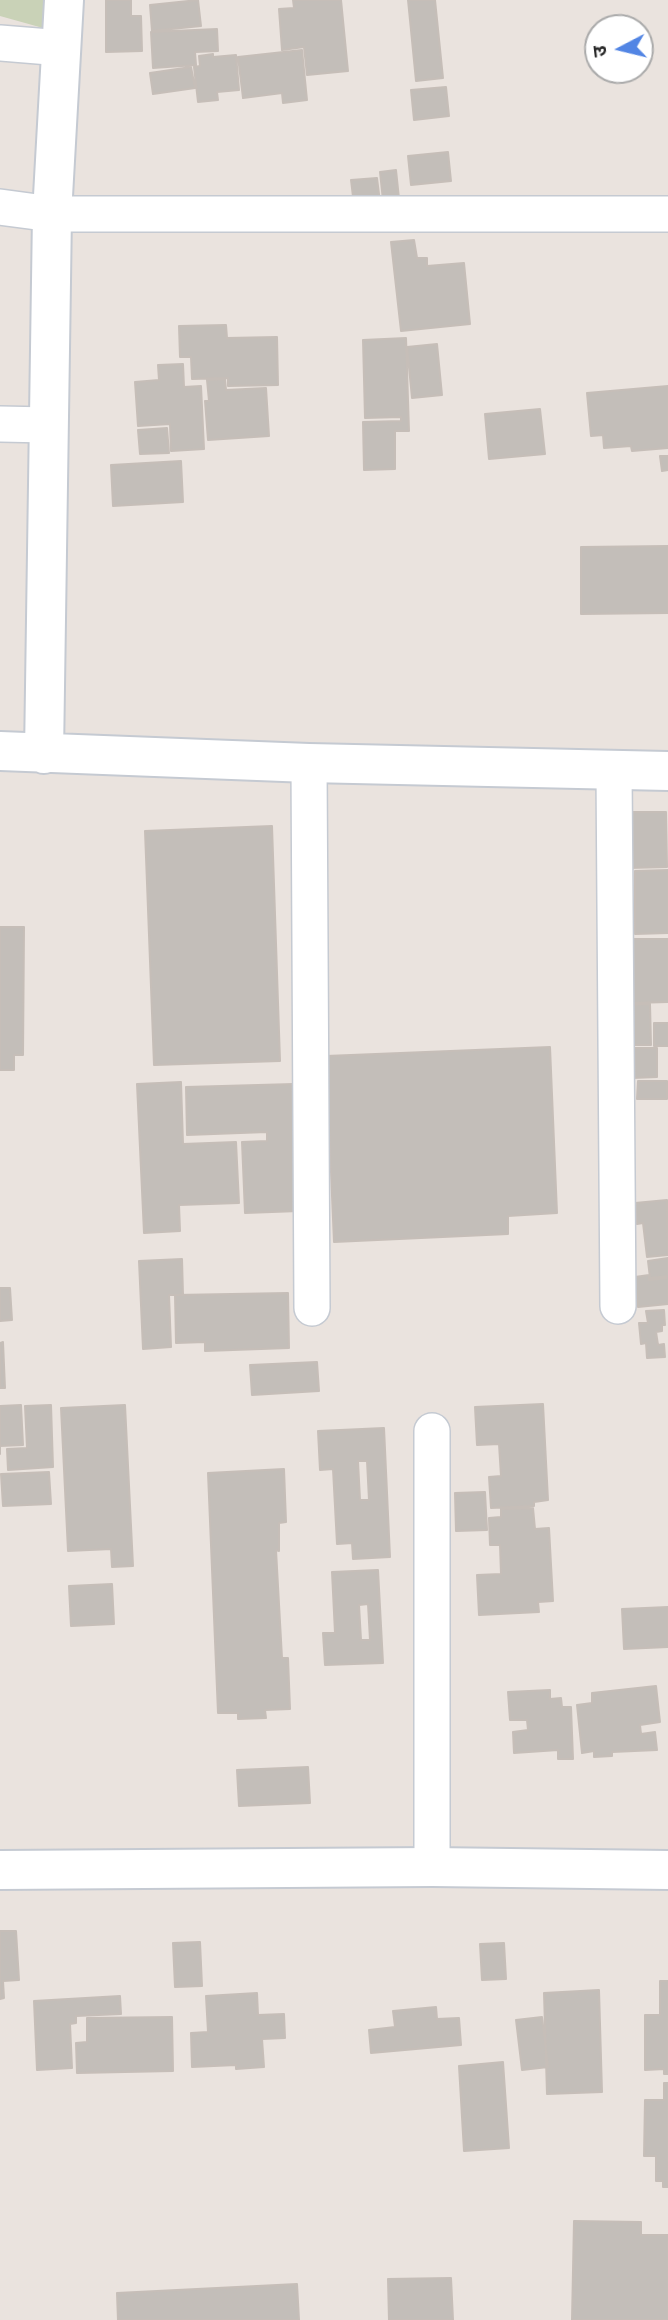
<!DOCTYPE html>
<meta charset="utf-8">
<style>
body{margin:0}
#map{position:relative;width:668px;height:2320px;overflow:hidden;background:#eae3de;font-family:"DM Sans","Noto Sans Devanagari",sans-serif}
canvas{display:block}
.north{position:absolute;left:584px;top:14px;width:70px;height:70px;box-sizing:border-box;background:#fff;border:2px solid #aaa;border-radius:50%;rotate:263deg;font-size:19px;font-weight:700;line-height:28px;text-align:center;color:#2a2a2a}
.north::after{content:'';display:block;margin:auto;width:24px;height:32px;background:#5285e4;clip-path:polygon(50% 0,100% 100%,50% 72%,0 100%)}
</style>
<div id="map">
<canvas width="668" height="2320"></canvas>
<div class="north">उ</div>
</div>
<script>
const context = document.querySelector('canvas').getContext('2d');
context.lineJoin = 'round';
function fill(path, color) {
  context.fillStyle = color;
  context.fill(path, 'evenodd');
}
function stroke(path, color, width, dash) {
  context.strokeStyle = color;
  context.lineWidth = width;
  context.lineCap = dash ? 'butt' : 'round';
  context.setLineDash(dash || []);
  context.stroke(path);
}
const cemetery = new Path2D(`
 M0 0H44L43 28 0 16Z`);
const building = new Path2D(`
 M106 0H131V16H141L142 51 106 52Z
 M198 0 201 26 152 31 150 5Z
 M293 0H341L348 71 307 75 304 47 282 50 279 9 294 8Z
 M408 0H435L443 78 416 81Z
 M217 29 218 51 195 52 196 65 153 68 151 32Z
 M302 50 307 100 283 103 282 93 243 98 238 57Z
 M213 54V57L236 55 239 90 217 92 218 100 198 102 194 67 200 66 199 56Z
 M191 67 195 88 153 94 150 73Z
 M446 87 449 116 414 120 411 90Z
 M448 152 451 181 411 185 408 156Z
 M396 170 400 208 384 210 380 172Z
 M377 178 380 202 354 205 351 180Z
 M414 240 417 258H427V266L464 263 470 324 401 331 391 242Z
 M226 325 227 338 277 337 278 385 228 386V378L192 379 191 357H180L179 326Z
 M406 338 409 431H395V469L364 470 363 422 401 421V417L365 418 363 340Z
 M437 344 442 395 412 398 407 347Z
 M183 364 184 387 201 386 204 449 171 451 170 424 138 426 135 382 159 380 158 365Z
 M225 379 226 390 266 388 269 436 208 440 205 401H209L207 380Z
 M668 386V448L632 451 631 446 604 448 603 435 591 436 587 393Z
 M540 409 545 454 489 459 485 414Z
 M167 428 169 453 140 454 138 430Z
 M660 456H668V470L662 471Z
 M181 461 183 502 113 506 111 465Z
 M668 546V613L581 614V547Z
 M628 812H666L667 867 629 868Z
 M272 826 280 1061 154 1065 145 831Z
 M668 870V933L635 934V871Z
 M0 927H24L23 1055H14V1070H0Z
 M630 939H668V1002L632 1003Z
 M650 1004 651 1045H626V1005Z
 M654 1023H668V1046H654Z
 M550 1047 557 1213 508 1216V1234L334 1242 326 1056Z
 M632 1048H657V1077L632 1078Z
 M638 1081H667V1099H637Z
 M181 1082 183 1144 236 1142 239 1203 179 1205 180 1231 144 1233 137 1084Z
 M294 1084 299 1211 245 1213 242 1142 267 1141V1132L187 1135 186 1087Z
 M667 1200 668 1255 647 1257 643 1223 637 1224 635 1203Z
 M668 1258V1276L650 1278 648 1261Z
 M182 1259 183 1295H169L171 1347 143 1349 139 1261Z
 M649 1275V1280L668 1278V1304L638 1307 635 1277Z
 M0 1288H10L12 1320 0 1321Z
 M288 1293 289 1348 205 1351V1342L176 1343 175 1295Z
 M664 1310 665 1325H662V1331L656 1332 658 1345 664 1344 665 1357 647 1358 646 1343 641 1344 639 1323H648L646 1311Z
 M3 1342 5 1388H0V1343Z
 M317 1362 319 1391 252 1395 250 1365Z
 M543 1404 548 1500 534 1502V1506L491 1508 489 1477 501 1476 499 1444 477 1445 475 1407Z
 M21 1405 23 1445 0 1446V1454V1406Z
 M51 1405 53 1467 8 1470 7 1449 27 1448 25 1406Z
 M125 1405 133 1566 112 1567 111 1549 68 1551 61 1408Z
 M384 1428 390 1557 353 1559 352 1543 337 1544 333 1469 320 1470 318 1431ZM358 1461H367L369 1500H360Z
 M284 1469 286 1522 279 1523V1551L276 1550 282 1658H288L290 1709 265 1710 266 1718 238 1719V1713H218L208 1473Z
 M49 1472 51 1504 3 1506 1 1474Z
 M485 1492 487 1530 456 1531 455 1493Z
 M533 1508 535 1529 549 1528 553 1601 538 1602 539 1612 479 1615 477 1575 501 1574 500 1545H490L489 1518 501 1517V1509Z
 M378 1570 383 1663 325 1665 323 1633H335L332 1572ZM368 1604 370 1640H361L359 1605Z
 M112 1584 114 1624 71 1626 69 1586Z
 M668 1607V1647L624 1649 622 1609Z
 M656 1686 660 1722 640 1725 641 1734 655 1732 657 1750 612 1752V1756L594 1757V1751L582 1753 577 1705 592 1703V1693Z
 M550 1690V1699L561 1698 562 1707H571L573 1759H558V1750L514 1753 513 1732 528 1730 527 1720H510L508 1692Z
 M308 1767 310 1803 239 1806 237 1770Z
 M0 1931H16L19 1980 3 1981 4 1998 0 1999Z
 M200 1942 202 1986 175 1987 173 1943Z
 M504 1943 506 1979 482 1980 480 1944Z
 M660 1981H668V2074H664V2069L645 2070V2015H660Z
 M599 1990 602 2092 547 2094 544 1993Z
 M257 1993 258 2015 284 2014 285 2038 262 2039 264 2067 236 2069V2065L192 2067 191 2033 208 2032 206 1996Z
 M120 1996 121 2014 76 2016V2023L70 2024 72 2068 37 2070 34 2001Z
 M436 2007 437 2019 459 2018 461 2045 371 2053 369 2030 395 2027 393 2011Z
 M172 2017 173 2071 77 2073 76 2043 87 2042V2018Z
 M542 2017 548 2067 522 2070 516 2020Z
 M503 2062 509 2148 464 2151 459 2066Z
 M664 2083H668V2187H663V2181H656V2156H644L645 2100H664Z
 M574 2221 641 2222V2235H668V2320H572Z
 M451 2278 453 2320H389L388 2279Z
 M297 2284 299 2320H118L117 2293Z`);
const minor = new Path2D(`
 M0 43 62 48
 M0 207 52 214H668
 M0 424 48 425
 M309 763 312 1308
 M614 771 618 1306
 M432 1867V1431`);
const tertiary = new Path2D(`
 M0 751 309 763 668 771
 M44 754 52 214 64 0
 M0 1870 432 1867 668 1870`);
fill(cemetery, '#c9d2b7');
fill(building, '#c3beb9');
stroke(building, '#c6beb8', 2);
stroke(minor, '#c5cad2', 38);
stroke(tertiary, '#c5cad2', 42);
stroke(minor, '#fff', 35);
stroke(tertiary, '#fff', 38);
</script>
